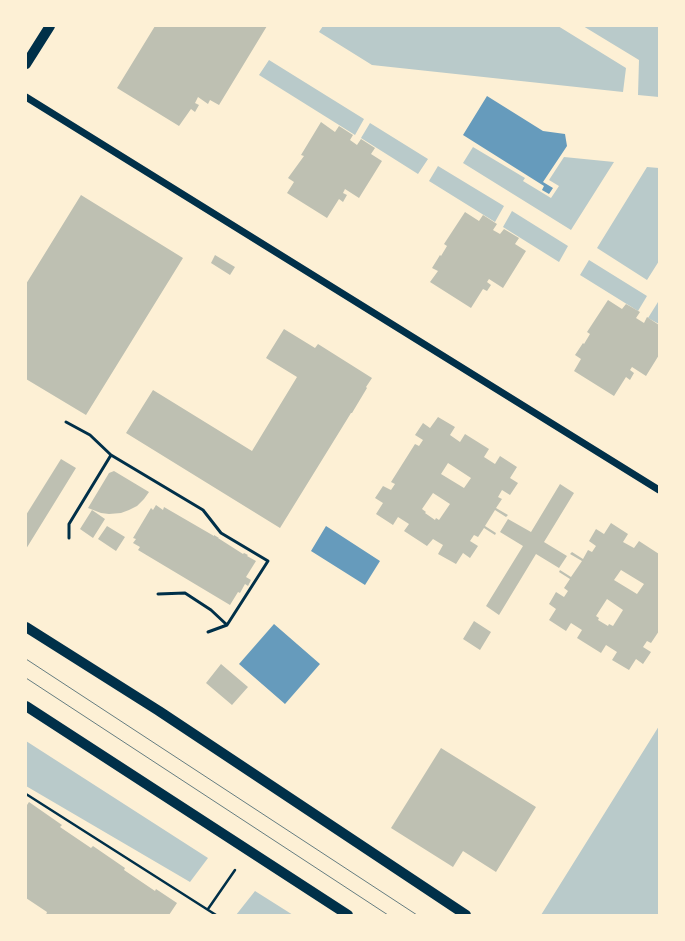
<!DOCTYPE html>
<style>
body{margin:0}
#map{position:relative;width:685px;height:941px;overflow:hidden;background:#fdf0d5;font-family:Lato,sans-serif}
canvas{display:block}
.frame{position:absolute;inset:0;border:27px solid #fdf0d5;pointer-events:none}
</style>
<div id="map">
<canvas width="685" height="941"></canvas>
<div class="frame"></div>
</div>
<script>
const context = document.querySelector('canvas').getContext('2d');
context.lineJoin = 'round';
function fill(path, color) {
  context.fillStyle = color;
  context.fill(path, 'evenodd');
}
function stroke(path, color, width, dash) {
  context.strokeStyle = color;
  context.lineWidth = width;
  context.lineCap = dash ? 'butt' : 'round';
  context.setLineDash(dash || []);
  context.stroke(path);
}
const green = new Path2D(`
 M323 26H558L626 68 623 92 372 65 319 32Z
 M583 26H659V97L638 95 639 60Z
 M269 60 364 119 355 135 259 75Z
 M370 123 428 159 418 174 361 138Z
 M473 147 525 178 523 181 551 198 559 186 549 180 564 157 614 162 571 230 463 163Z
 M438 166 504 206 495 222 429 181Z
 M647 167 659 168V261L647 280 597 248Z
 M512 211 568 246 559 262 503 227Z
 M589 260 647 296 638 311 580 275Z
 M658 302 659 303V324L648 318Z
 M659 726V915H541Z
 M26 741 208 858 190 882 26 786Z
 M255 891 293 915H236Z`);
const water = new Path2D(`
 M487 96 543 131 565 134 567 146 543 182 553 188 549 194 542 190 544 186 463 135Z
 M326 526 380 561 365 585 311 551Z
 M274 624 320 664 285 704 239 664Z`);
const building = new Path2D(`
 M155 26H267L219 105 210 100 208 104 198 97 195 103 199 105 195 112 191 109 179 126 117 88Z
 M321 122 335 132 339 126 353 135 350 140 357 145 361 139 375 148 371 154 382 161 359 198 345 189 343 193 347 195 343 202 339 199 327 218 287 193 294 182 288 178 304 156 301 155Z
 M81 195 183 258 86 415 26 379V284Z
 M465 212 479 221 483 215 497 224 493 230 500 234 504 229 519 238 515 244 526 251 503 288 489 279 487 282 491 285 487 291 483 289 471 308 430 282 438 271 432 268 440 255 441 256 447 246 444 244Z
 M215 255 235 267 230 275 211 263Z
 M608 300 622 309 626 304 640 312 636 318 644 323 647 317 659 325 658 332 659 333V355L646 376 632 367 630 370 634 373 630 380 626 377 614 396 574 371 581 359 575 355 583 343 584 344 590 334 587 332Z
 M284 329 315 348 318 344 372 378 366 387 367 388 352 413H351L280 528 126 433 153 390 252 451 297 377 266 358Z
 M438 417 455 427 450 435 460 442 465 434 489 449 484 457 495 464 500 456 517 467 510 478 518 483 510 495 502 490 498 497 502 499 496 508 508 515 506 517 495 510 485 526 496 533 495 535 484 528 478 537 474 535 470 541 478 546 470 558 463 553 456 564 438 554 443 545 433 539 427 546 404 531 409 524 398 517 393 525 376 514 383 503 375 498 383 486 391 490 395 484 391 482 415 444 419 446 423 440 415 435 423 423 430 428ZM448 463 471 478 464 488 441 474ZM433 493 450 504 439 520 436 518 435 520 425 513 426 512 422 509Z
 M61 459 76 468 26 549V515Z
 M114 471 149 492 144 499 137 506 129 510 121 513 109 514 101 513 88 508 109 473Z
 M560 484 574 493 544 542 567 556 559 568 536 554 499 615 486 606 523 546 500 532 508 519 531 532Z
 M156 505 163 510 164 507 214 536V535L219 538H218L243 554 244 553 248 555 247 556 256 561 246 577 251 580 248 586 245 584 240 593 238 592 230 605 138 550 140 547 133 543 136 539 133 538 151 508 153 510Z
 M92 510 105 519 93 538 80 529Z
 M611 523 628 534 623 542 634 548 639 541 659 554V561L658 563 659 564V631L651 643 647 641 643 647 651 652 643 664 636 659 629 670 612 660 617 652 606 645 601 653 577 638 582 630 571 623 566 631 549 620 556 609 549 604 556 592 564 597 568 591 564 588 570 579 559 572 560 570 571 577 582 561 570 554 572 552 583 559 588 550 592 552 596 546 589 541 596 529 604 534ZM621 570 644 584 637 594 614 580ZM607 599 623 610 613 626 609 624 608 626 598 620 599 618 596 616Z
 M107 526 125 537 116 551 98 539Z
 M474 621 491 632 480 650 463 639Z
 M221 664 248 687 232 705 206 683Z
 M441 748 536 807 496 872 463 851 453 867 391 828Z
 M29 802 62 825 60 827 91 848 93 846 125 868 124 870 155 891 156 889 177 903 169 915H46L47 912 26 898V804L27 805Z`);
const path = new Path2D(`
 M26 794 216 915
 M208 909 235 870`);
const service = new Path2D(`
 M66 422 90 435 111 455 203 510 221 533 268 561 227 625 208 632
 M69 538V524L111 455
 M158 594 185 593 211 610 227 625`);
const tertiary = new Path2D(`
 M26 97 659 490`);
const primary = new Path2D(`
 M26 64 50 26
 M26 627 159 711 466 915
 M26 706 348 915`);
const tram = new Path2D(`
 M26 659 417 915
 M26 678 388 915`);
fill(green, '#b9caca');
fill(water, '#669bbc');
fill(building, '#bec0b2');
stroke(path, '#003049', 2.5);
stroke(service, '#003049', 3);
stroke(tertiary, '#003049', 7);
stroke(primary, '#003049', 10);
stroke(tram, '#657d81', 1);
</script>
